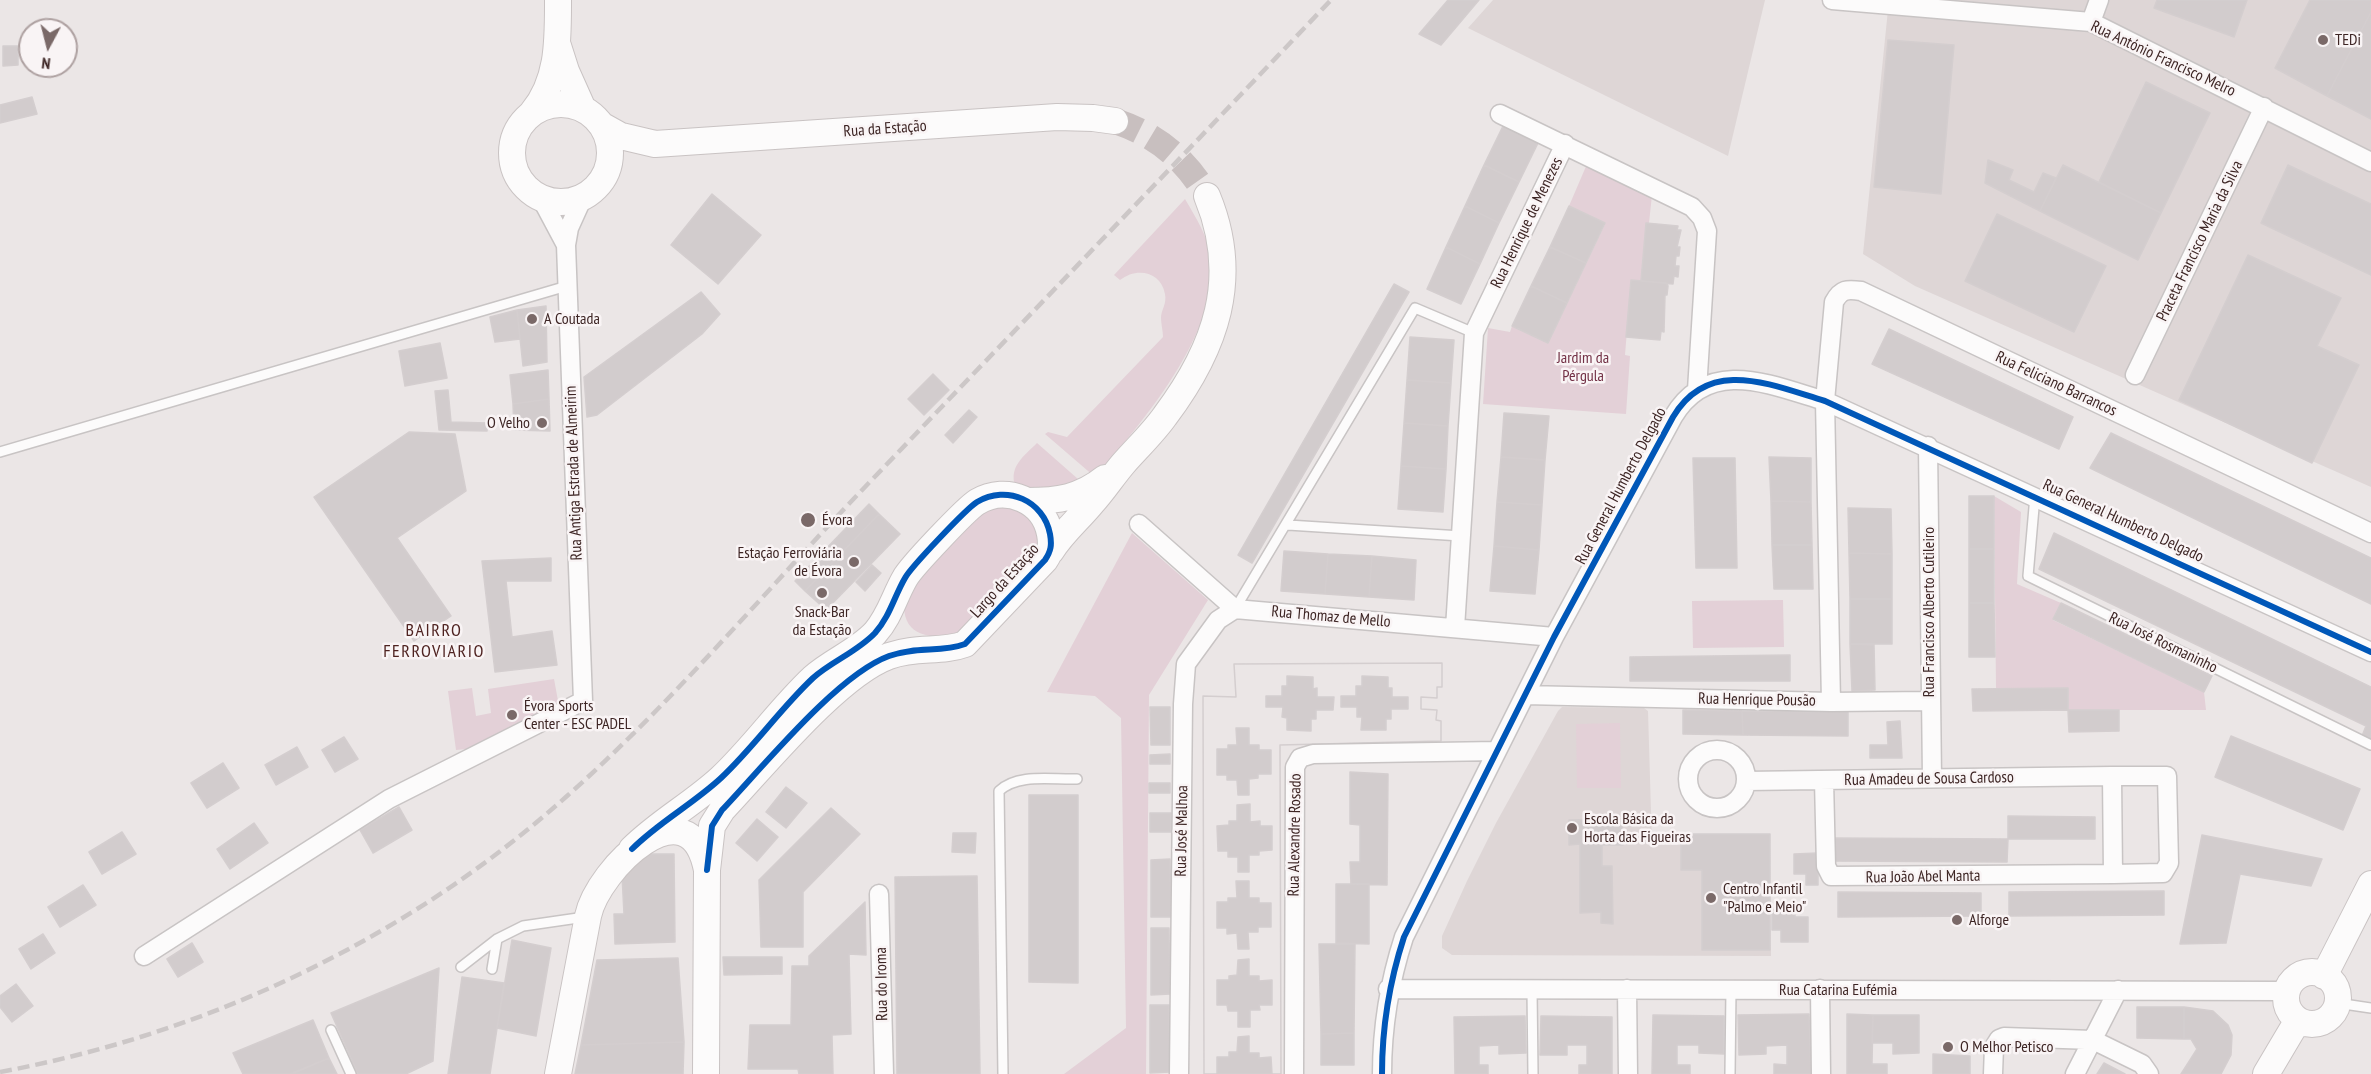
<!DOCTYPE html>
<meta charset="utf-8">
<style>
body{margin:0}
#map{position:relative;width:2371px;height:1074px;overflow:hidden;background:#ebe6e6;font-family:"PT Sans Narrow",sans-serif}
canvas{display:block}
.north{position:absolute;left:18px;top:18px;width:60px;height:60px;box-sizing:border-box;background:#f9f4f5;border:2px solid #aea1a1;border-radius:50%;rotate:187deg;font-size:16px;font-weight:700;line-height:24px;text-align:center;color:#3d2524}
.north::after{content:'';display:block;margin:auto;width:21px;height:27px;background:#7a6968;clip-path:polygon(50% 0,100% 100%,50% 72%,0 100%)}
</style>
<div id="map">
<canvas width="2371" height="1074"></canvas>
<div class="north">N</div>
</div>
<script>
const context = document.querySelector('canvas').getContext('2d');
context.lineJoin = 'round';
function fill(path, color) {
  context.fillStyle = color;
  context.fill(path, 'evenodd');
}
function stroke(path, color, width, dash) {
  context.strokeStyle = color;
  context.lineWidth = width;
  context.lineCap = dash ? 'butt' : 'round';
  context.setLineDash(dash || []);
  context.stroke(path);
}
function label(font, color, halo, rows, align = 'center') {
  context.font = font + ' "PT Sans Narrow",sans-serif';
  context.lineWidth = 5;
  context.setLineDash([]);
  context.textBaseline = 'middle';
  context.strokeStyle = halo;
  context.fillStyle = color;
  for (const [text, x, y, turn = 0] of rows) {
    context.save();
    context.translate(x, y);
    context.rotate((+turn || 0) * Math.PI / 180);
    context.textAlign = isNaN(turn) ? turn : align;
    if (halo) context.strokeText(text, 0, 0);
    context.fillText(text, 0, 0);
    context.restore();
  }
}
const built = new Path2D(`
 M1493 0H1765L1728 156 1468 28Z
 M1889 0H2371V487L1915 286 1863 254Z
 M1562 707 1644 708 1648 711 1652 845H1681V834H1770L1771 956 1452 955 1442 948V936L1467 881 1496 823 1558 711Z`);
const green = new Path2D(`
 M1587 164 1652 195 1649 223H1646L1641 281H1631L1625 355 1630 356 1626 414 1483 404 1488 328 1510 332 1512 326 1548 343 1605 224 1569 206Z
 M1185 199C1196 218 1208 236 1211 258 1220 333 1141 424 1095 477L1045 434 1048 432 1067 437 1163 337C1163 331 1161 324 1161 318 1161 310 1167 304 1165 294 1161 271 1136 267 1120 280L1114 275Z
 M1037 443 1086 486 1055 497 1015 486C1009 466 1024 456 1037 443Z
 M1994 496 2021 512 2017 584 2061 603 2053 620 2204 692 2206 710H2068V688H1996Z
 M997 502 1036 514 1045 551 963 637C927 638 898 638 905 592L978 509Z
 M1132 533 1208 600 1149 695 1146 1074H1064L1126 1028 1121 718 1095 696 1047 692Z
 M1783 600 1784 647 1693 648 1692 601Z
 M554 679 559 706 467 749 456 750 448 691 472 688 476 716 491 713 488 689Z
 M1620 723 1621 788H1577L1576 724Z`);
const building = new Path2D(`
 M1448 0H1479L1441 45 1419 34Z
 M2157 0H2247L2234 37 2154 8Z
 M2310 0H2371V12L2327 96 2275 68Z
 M2371 12V119L2327 96Z
 M1888 40 1954 45 1941 194 1874 187Z
 M3 46H18V65L3 66Z
 M2146 82 2210 113 2161 213 2099 182Z
 M32 97 37 114 0 123V105Z
 M1504 124 1539 141 1519 182 1484 165Z
 M1988 160 2013 170 2009 180 2034 192 2043 173 2056 178 2040 211 1985 183Z
 M1484 165 1519 182 1499 223 1465 206Z
 M2063 165 2161 213 2138 260 2040 211Z
 M2288 165 2371 204V275L2261 223Z
 M712 194 761 235 718 284 671 245Z
 M1465 206 1499 223 1480 264 1446 247Z
 M1569 206 1605 223 1586 263 1550 247Z
 M1997 214 2106 266 2074 332 1965 281Z
 M1646 223 1678 226 1677 230H1681L1677 247H1680L1679 256H1676L1675 266H1679L1678 277 1674 276 1673 284 1641 281Z
 M1446 247 1480 264 1461 304 1427 289Z
 M1550 247 1586 263 1567 303 1531 286Z
 M2248 255 2341 298 2317 346 2359 365 2312 463 2179 400Z
 M1631 280 1666 283 1668 286 1667 295H1665L1664 332 1661 331 1660 340 1626 337Z
 M1394 284 1409 292 1252 563 1238 555Z
 M1531 286 1567 303 1548 343 1512 326Z
 M701 292 720 314 702 334 597 415 587 417 584 377Z
 M546 306 547 362 523 366 517 310Z
 M517 310 520 339 495 342 490 317Z
 M1889 329 2073 417 2059 449 1872 364Z
 M1410 337 1454 340 1451 383 1407 380Z
 M440 343 447 378 405 386 399 351Z
 M548 370 549 399 513 404 510 375Z
 M933 374 949 390 924 415 908 399Z
 M1407 380 1451 383 1448 426 1404 423Z
 M448 390 451 422 487 423V431L439 430 435 391Z
 M549 399 550 431 514 430 513 404Z
 M969 410 977 417 953 443 945 435Z
 M1504 413 1549 416 1545 460 1501 457Z
 M1404 423 1448 426 1446 469 1401 466Z
 M409 432 455 434 466 491 397 538 451 616 414 641 314 497Z
 M2111 433 2371 558V604L2090 468Z
 M1501 457 1545 460 1542 505 1497 502Z
 M1769 457 1811 458V502L1771 501Z
 M1693 458H1735L1737 568H1696Z
 M1401 466 1446 469 1443 512 1398 509Z
 M1969 496H1994V549H1969Z
 M1771 501 1811 502 1812 545H1772Z
 M1497 502 1542 505 1539 550 1494 546Z
 M869 504 879 514 805 591 795 581Z
 M1848 508 1891 509 1892 554 1849 553Z
 M879 514 900 534 826 610 805 591Z
 M2054 533 2371 687V741L2362 736 2366 726 2039 569Z
 M1772 545H1812L1813 589H1774Z
 M1494 546 1539 550 1535 594 1490 591Z
 M1969 549H1994V603H1969Z
 M1284 551 1328 554 1325 594 1281 591Z
 M1849 553 1892 554V599H1850Z
 M1328 554 1372 556 1369 597 1325 594Z
 M1372 556 1416 560 1414 600 1369 597Z
 M551 558V581H506L512 637 552 631 557 665 495 672 482 561Z
 M872 565 881 573 865 591 856 582Z
 M1850 599H1892V644H1850Z
 M1969 603H1994L1995 657H1969Z
 M2061 603 2212 676 2204 692 2053 619Z
 M1850 644 1874 645 1875 690 1852 691Z
 M1790 655V681H1630V657Z
 M1442 663V687H1437V698L1421 697V709L1437 710 1436 720 1441 721V741L1280 745 1281 1074H1272L1271 1057 1259 1058V1053H1249V1036L1238 1037 1237 1052H1229V1057H1217V1074H1204L1203 696 1236 697 1234 664ZM1287 676 1313 677V689L1317 688V697H1334L1333 710H1316V719H1311V731L1287 730V718L1282 717 1283 707H1266V696H1282V686H1287ZM1362 676 1388 677V688H1392V697H1408V709H1391V719H1386V730H1361L1362 717H1357V707H1341V696H1356V686H1362ZM1236 728H1249V745H1259V750H1271V774H1258V778L1249 779V795H1238L1237 780H1227V775H1217V749H1228V745H1237ZM1250 804V822L1260 821V826H1272V850L1259 851V855H1249V872H1238V857H1228V851H1218L1217 826 1229 825V821H1237V805ZM1236 881H1249V898H1259V903H1271V927H1258V932H1248L1249 949H1238L1237 933 1227 934V928H1217V902H1228V898H1237ZM1249 959V976H1259V981L1272 980V1005H1259L1260 1010H1250V1027H1238V1011H1228L1227 1005H1217V980H1229V976L1237 975 1238 960Z
 M1442 663V687H1437V698L1421 697V709L1437 710 1436 720 1441 721V741L1280 745 1281 1074H1204L1203 696 1236 697 1234 664Z
 M2068 688V710L1973 711 1972 689Z
 M1150 707H1170V745H1151Z
 M1683 710 1742 711 1743 735 1683 734Z
 M2068 710H2119V731L2069 732Z
 M1742 711 1848 712V736L1743 735Z
 M1900 721 1902 758H1870V745H1888L1887 722Z
 M2231 736 2360 789 2343 830 2215 777Z
 M344 737 358 759 335 772 322 750Z
 M297 747 308 767 276 785 265 765Z
 M1170 754V764H1150V755Z
 M223 763 239 788 207 808 191 783Z
 M1350 772 1388 774 1387 885 1351 884 1350 862H1360V825L1350 824Z
 M1149 783H1170V793H1149Z
 M786 787 807 803 786 828 766 812Z
 M1029 795H1078V983L1029 982Z
 M399 807 412 830 373 853 360 830Z
 M831 808 860 834 803 892V947H761L759 880Z
 M1150 813H1171V832H1150Z
 M2008 816 2095 817V839H2008Z
 M757 819 778 837 757 861 736 843Z
 M1622 819 1623 845H1602V866H1612L1613 924 1601 923V912L1580 913V844L1569 845V820Z
 M254 823 268 843 230 869 217 849Z
 M122 832 136 854 102 874 89 852Z
 M953 833H976L975 853 952 852Z
 M1681 834H1770V950H1702V870H1681Z
 M2202 835 2322 859 2311 886 2240 874 2226 943 2180 944Z
 M1830 838 2008 839 2007 862 1830 861Z
 M1818 853V885H1806V874H1794V854Z
 M638 854H674L675 942 615 944 614 914H624L622 875Z
 M1170 859 1171 917H1151V860Z
 M977 876 980 1074H897L895 877Z
 M1336 884H1369V944L1336 943Z
 M83 885 96 905 60 927 48 907Z
 M2164 891V915L2009 916V892Z
 M1838 892 1981 893V916L1838 917Z
 M865 902 866 955 849 954 851 1034 832 1035 833 1074H799L798 1069H748L750 1025H791L792 966H809V956Z
 M1795 907V917H1808V942H1781V930H1772V908Z
 M1151 928H1169L1170 994 1151 995Z
 M43 934 55 953 31 969 19 949Z
 M512 940 551 948 536 1036 497 1028Z
 M192 943 203 962 178 977 167 959Z
 M1319 944H1355L1354 1033 1321 1034Z
 M723 957H782V974L724 975Z
 M678 958 684 1042 581 1045 597 960Z
 M439 968 433 1061 406 1074H358L331 1013Z
 M462 977 504 983 490 1074H448Z
 M16 984 33 1006 12 1022 0 1007V996Z
 M1150 1005H1169L1170 1072 1150 1073Z
 M2137 1007H2184V1039L2137 1038Z
 M2184 1007 2213 1011 2228 1025 2232 1035 2231 1055 2221 1074H2181L2197 1049 2191 1039H2184Z
 M1809 1014 1811 1074H1774V1064L1787 1065V1045L1766 1046V1054L1739 1055 1738 1015Z
 M1847 1014 1873 1015 1872 1064H1887V1074H1847Z
 M1653 1015 1724 1016V1054L1699 1053V1045H1677V1065H1690V1074H1652Z
 M1873 1015H1919V1053L1893 1054V1043H1872Z
 M1525 1016 1526 1053 1499 1054V1045L1479 1046V1065H1488V1074H1455L1454 1017Z
 M1541 1016 1612 1017V1074H1579V1065H1587V1045H1567V1055H1540Z
 M313 1020 329 1058 292 1074H243L233 1053Z
 M1354 1033V1065H1321V1034Z
 M684 1042 683 1074H575L581 1045Z
 M1933 1054 1970 1056V1074H1933Z
 M329 1058 337 1074H290Z
 M2104 1063 2125 1074H2097Z`);
const secondaryTunnel = new Path2D(`
 M1115 121C1156 135 1185 158 1207 196`);
const lane = new Path2D(`
 M0 452 567 286
 M2035 496 2028 576 2371 745
 M1288 525 1461 536
 M1235 609 1415 308 1474 333
 M461 967 497 939 523 926 585 917
 M492 969 497 939
 M1532 989 1533 1074
 M2337 1003 2371 1008
 M331 1030 351 1074
 M1003 1074 999 791C1018 773 1052 780 1077 779
 M1730 1074 1731 989`);
const street = new Path2D(`
 M1832 0 2091 22 2371 162
 M2091 22 2099 0
 M1500 114 1692 207 1702 218 1707 231 1697 390
 M541 198 566 245
 M2135 375 2264 107
 M1928 446 1932 778
 M1139 524 1235 609 1554 637
 M1455 628 1474 333 1565 144
 M1525 695 1831 702 1825 401 1834 302C1841 289 1847 289 1861 291L2371 533
 M1831 702 1929 701
 M1688 779a29 29 0 1 1 58 0a29 29 0 1 1-58 0Z
 M2112 776H2167L2169 863 2163 873 2113 874Z
 M1824 780 1826 866 1831 876 2113 874
 M1746 781 2112 776
 M879 894 884 1074
 M144 956 389 799 583 701 566 245 569 228 583 197
 M1388 989 2287 991
 M1627 989 1628 1074
 M1820 989 1821 1074
 M1179 1074 1183 704 1186 664 1218 620 1235 609
 M1294 1074 1295 767 1300 758 1313 754 1497 751
 M1382 1074C1382 1026 1389 983 1404 937L1554 637 1673 417C1709 356 1771 385 1825 401L2371 652
 M1993 1074 1994 1047 1999 1039 2004 1037 2093 1040 2142 1064 2149 1074
 M2075 1074 2118 990`);
const secondary = new Path2D(`
 M558 46 566 71 583 109
 M512 153a49 49 0 1 1 98 0a49 49 0 1 1-98 0Z
 M532 113C559 81 558 40 558 0
 M603 126 621 136 655 144 1057 117 1093 118 1115 121
 M1027 501C1058 501 1080 498 1105 478
 M1051 551C1062 533 1078 520 1092 503 1103 491 1112 477 1123 464 1137 448 1153 433 1165 416 1216 348 1241 278 1207 196
 M632 849C659 822 693 804 721 778 754 747 780 709 813 678 832 661 857 652 875 633 890 616 894 597 905 578 911 567 966 509 977 502 1007 484 1044 501 1050 534 1052 545 1051 551 1045 560L965 644C941 653 917 646 889 656 837 675 762 768 722 810L712 826 707 870
 M2286 998a26 26 0 1 1 52 0a26 26 0 1 1-52 0Z
 M2324 976 2371 884
 M558 1074 588 916C598 869 689 780 707 870L706 1074
 M2266 1074 2298 1020`);
const rail = new Path2D(`
 M0 1072C210 1033 408 938 567 796 674 701 766 590 865 487 1020 325 1176 163 1331 0`);
const cycleway = new Path2D(`
 M632 849C659 822 693 804 721 778 754 747 780 709 813 678 832 661 857 652 875 633 890 616 894 597 905 578 911 567 966 509 977 502 1007 484 1044 501 1050 534 1052 545 1051 551 1045 560L965 644C941 653 917 646 889 656 837 675 762 768 722 810L712 826 707 870
 M1382 1074C1382 1026 1389 983 1404 937L1554 637 1673 417C1709 356 1771 385 1825 401L2371 652`);
const markers = [
 [2323,40,6,"#7a6968"],
 [532,319,6,"#7a6968"],
 [542,423,6,"#7a6968"],
 [808,520,8,"#7a6968"],
 [854,562,6,"#7a6968"],
 [822,593,6,"#7a6968"],
 [512,715,6,"#7a6968"],
 [1572,828,6,"#7a6968"],
 [1711,898,6,"#7a6968"],
 [1957,920,6,"#7a6968"],
 [1948,1047,6,"#7a6968"]
];
const poiNames = [
 ["TEDi",2335,40],
 ["A Coutada",544,319],
 ["O Velho",530,423,"right"],
 ["Évora",822,520],
 ["Estação Ferroviária",842,553,"right"],
 ["de Évora",842,571,"right"],
 ["Snack-Bar",822,612,"center"],
 ["da Estação",822,630,"center"],
 ["Évora Sports",524,706],
 ["Center - ESC PADEL",524,724],
 ["Escola Básica da",1584,819],
 ["Horta das Figueiras",1584,837],
 ["Centro Infantil",1723,889],
 ["\"Palmo e Meio\"",1723,907],
 ["Alforge",1969,920],
 ["O Melhor Petisco",1960,1047]
];
const streetNames = [
 ["Rua António Francisco Melro",2163,59,25],
 ["Rua da Estação",885,129,-4],
 ["Rua Henrique de Menezes",1527,223,-64],
 ["Praceta Francisco Maria da Silva",2200,241,-64],
 ["Rua Feliciano Barrancos",2056,384,25],
 ["Rua Antiga Estrada de Almeirim",574,473,-92],
 ["Rua General Humberto Delgado",1621,486,-62],
 ["Rua General Humberto Delgado",2123,521,25],
 ["Largo da Estação",1005,581,-48],
 ["Rua Francisco Alberto Cutileiro",1929,612,-90],
 ["Rua Thomaz de Mello",1331,617,5],
 ["Rua José Rosmaninho",2163,643,26],
 ["Rua Henrique Pousão",1757,700,1],
 ["Rua Amadeu de Sousa Cardoso",1929,779,-1],
 ["Rua José Malhoa",1182,831,-89],
 ["Rua Alexandre Rosado",1295,835,-89],
 ["Rua João Abel Manta",1923,877,-1],
 ["Rua do Iroma",882,984,-91],
 ["Rua Catarina Eufémia",1838,990]
];
const parkNames = [
 ["Jardim da",1583,358],
 ["Pérgula",1583,376]
];
const neighbourhoodNames = [
 ["BAIRRO",434,631],
 ["FERROVIARIO",434,652]
];
fill(built, '#ded6d6');
fill(green, '#e3d0d7');
fill(building, '#d2cccd');
stroke(building, '#d4cecf', 1.5);
stroke(secondaryTunnel, '#c8bfbf', 26, [26, 13]);
stroke(lane, '#c8c4c4', 12);
stroke(street, '#c8c4c4', 21);
stroke(secondary, '#c9c3c3', 28);
stroke(lane, '#fcfbfb', 9);
stroke(street, '#fcfbfb', 18);
stroke(secondary, '#fcfbfb', 26);
stroke(rail, '#ccc7c7', 4.5, [12, 6]);
stroke(cycleway, '#0057b8', 6);
for (const [x, y, r, color] of markers) {
  const dot = new Path2D();
  dot.arc(x, y, r, 0, 2 * Math.PI);
  context.fillStyle = color;
  context.fill(dot);
  stroke(dot, '#f9f4f5', 2);
}
label('16px', '#3d2524', '#f9f4f5', poiNames, 'left');
label('16px', '#3d2524', '#f9f4f5', streetNames);
label('16px', '#723045', '#f9f4f5', parkNames);
context.letterSpacing = '1.5px';
label('18px', '#4f2321', '#f9f4f5', neighbourhoodNames);
context.letterSpacing = '0px';
</script>
